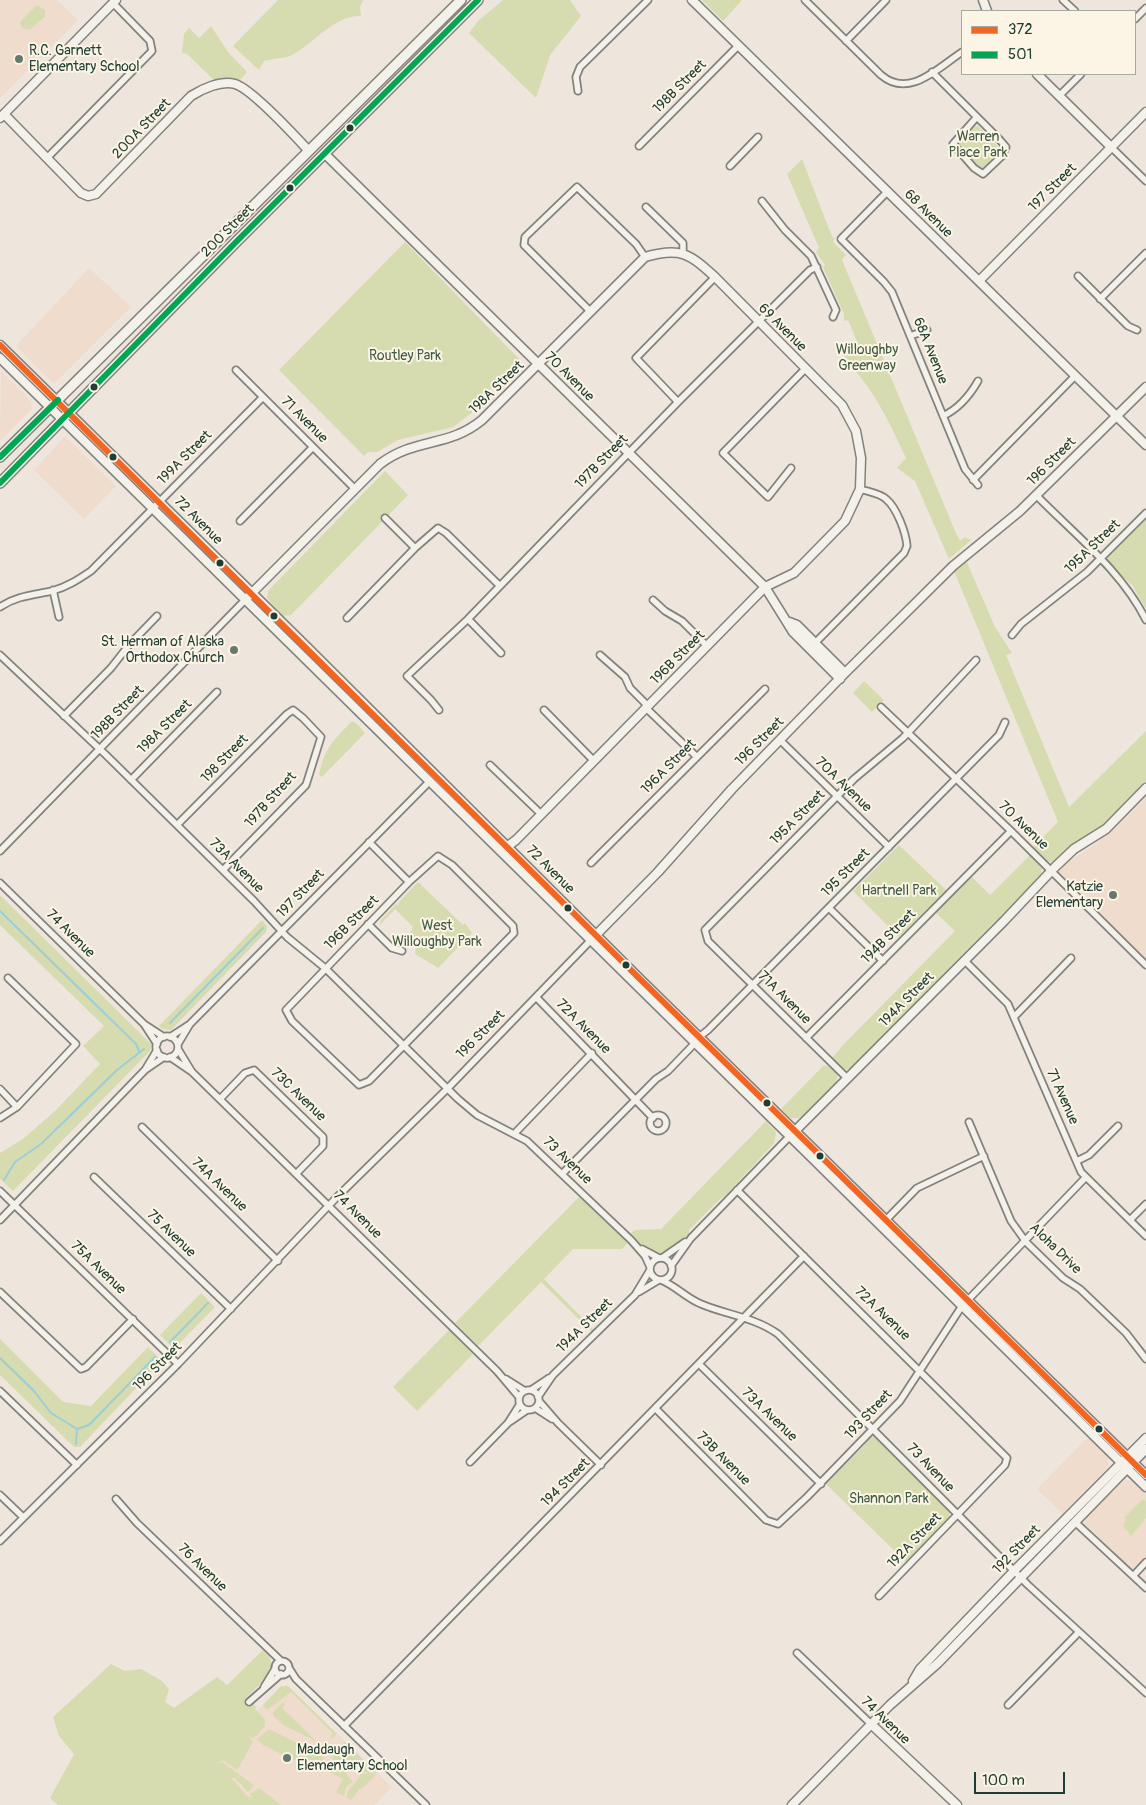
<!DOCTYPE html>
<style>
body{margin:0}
#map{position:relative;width:1146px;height:1805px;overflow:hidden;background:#eee5dc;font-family:Pangolin,sans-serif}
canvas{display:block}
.legend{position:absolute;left:961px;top:10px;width:175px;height:65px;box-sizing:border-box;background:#fcf5e5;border:1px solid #a4ab9e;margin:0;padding:6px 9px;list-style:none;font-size:15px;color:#1f3d34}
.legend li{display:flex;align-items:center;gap:10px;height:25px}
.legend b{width:25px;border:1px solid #a4ab9e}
.scale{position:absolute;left:974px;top:1772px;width:91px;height:22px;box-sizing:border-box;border:2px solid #1f3d34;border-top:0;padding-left:6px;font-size:15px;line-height:18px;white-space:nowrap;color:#1f3d34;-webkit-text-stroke:4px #fcf5e5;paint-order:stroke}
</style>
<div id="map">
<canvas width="1146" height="1805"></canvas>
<ul class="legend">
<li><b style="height:6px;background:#f26522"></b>372</li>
<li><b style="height:6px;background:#00a651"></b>501</li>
</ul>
<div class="scale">100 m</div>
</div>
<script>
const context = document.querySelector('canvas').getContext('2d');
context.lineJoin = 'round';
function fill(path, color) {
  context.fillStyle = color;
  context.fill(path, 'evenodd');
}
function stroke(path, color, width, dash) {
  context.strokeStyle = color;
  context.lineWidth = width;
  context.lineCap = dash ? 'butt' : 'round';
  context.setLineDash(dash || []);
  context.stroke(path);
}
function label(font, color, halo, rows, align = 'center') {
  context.font = font + ' Pangolin,sans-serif';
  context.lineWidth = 4;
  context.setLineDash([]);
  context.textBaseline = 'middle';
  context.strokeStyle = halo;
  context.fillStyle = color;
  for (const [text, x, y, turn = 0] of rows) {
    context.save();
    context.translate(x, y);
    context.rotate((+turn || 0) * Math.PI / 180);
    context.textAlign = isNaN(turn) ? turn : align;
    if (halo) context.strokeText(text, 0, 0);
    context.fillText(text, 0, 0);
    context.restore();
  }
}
const built = new Path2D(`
 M0 0H57L78 20 0 98Z
 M89 268 131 307 54 384 16 346Z
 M1 371 31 401 32 409 0 441Z
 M65 436 116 486 84 519 34 470Z
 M1146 798V960L1061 877 1059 872 1064 864 1098 843 1101 838 1119 825Z
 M1089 1439 1107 1457 1109 1466 1063 1514 1037 1489 1085 1440Z
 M1125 1480 1133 1481 1146 1493V1556L1133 1568 1127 1565 1085 1523 1086 1517Z
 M281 1686H288L392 1787 374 1805H191L178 1793Z`);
const green = new Path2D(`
 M278 0H363L360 7 361 16C334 15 314 44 290 56 284 58 272 59 264 61L259 70 233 46Z
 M503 0H570L581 16 550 55 536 98 469 33 478 21Z
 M702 0H742L723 21Z
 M37 5 45 10V16L30 30 24 29 20 24 21 21Z
 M211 26 228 52 247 72 241 79H213L187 54 182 53 184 34 189 28 199 38Z
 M978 126 1001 150 984 168 978 166 959 146C960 138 970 128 978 126Z
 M802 159 829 229 833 238 835 237 833 242 846 255 842 260 955 531 960 541 965 537 971 540 949 559 915 481 897 468 906 458C888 420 874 388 843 358L858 344 848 320 844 321V314L823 267 825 265 816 252 819 248 787 174Z
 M405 242 519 359 518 369 504 386H495L489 391 490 399 453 427 398 440 377 452H368L364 456 279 370Z
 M385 471 408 495 291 615 282 616 267 598 268 591Z
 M1146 517V609L1132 585 1110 565 1107 560 1111 553Z
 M966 560 995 627 1012 653 1006 655 1069 807 1146 731V782L1104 825 1052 862 1045 861 1032 848 1058 822 954 571Z
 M864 681 884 700 872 712 853 693Z
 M352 721 357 724 365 733 322 777 319 775C325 747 333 741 352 721Z
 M899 845 946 890 899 937 853 891Z
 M1031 854 1042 866 1041 874 1001 919 996 920 851 1068 844 1070 832 1058 842 1046 955 931 935 912 971 876 990 895Z
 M418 882 463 925 465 923 472 933 438 968 415 954 416 944 411 938H408L413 927 395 909 379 926 381 920 396 904 398 906 399 902Z
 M0 895 151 1044 150 1051 13 1191 0 1179V1153L23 1139 55 1111 100 1064 83 1046 104 1026 0 925Z
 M262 920 267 926 266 932 171 1030 162 1029 159 1026Z
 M824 1065 831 1068 837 1073V1081L801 1118H790L781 1109Z
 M766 1121 776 1132 774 1143 725 1196 721 1198 689 1230V1236L661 1255C650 1254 635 1243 631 1233L635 1230 661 1229Z
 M580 1196 629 1242 622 1249H573L544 1279 594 1330 592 1332 541 1282 478 1346 455 1323Z
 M201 1293 215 1307 174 1349 160 1335Z
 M449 1330 473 1354 417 1411 393 1387Z
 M0 1339 63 1402 91 1406 148 1347 162 1361 80 1447H74L0 1375Z
 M875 1436 950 1511 949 1519 906 1562 825 1483 863 1447 869 1438Z
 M1143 1499 1146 1501V1518L1131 1536 1123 1526 1126 1520 1124 1518Z
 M263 1650 269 1656 273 1667 270 1674 245 1699 257 1707 255 1709 265 1719V1726L254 1738 248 1736 253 1742 237 1770 223 1760 214 1764 222 1762 254 1785 248 1792 235 1778H231L247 1796 252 1798 250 1794 259 1788 281 1805H58L50 1798 74 1754 59 1736 53 1717 111 1664 125 1671 141 1669 162 1681 169 1689 165 1702 174 1708 217 1677 227 1685Z
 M281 1686H288L337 1734 329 1740 333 1733 291 1692 267 1710 263 1705Z
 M283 1702 285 1704 282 1708 316 1741 283 1725 273 1715V1712Z
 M269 1729 305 1747 304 1753 297 1760H293L263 1745 257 1739Z
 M345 1742 377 1773 361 1772 354 1761 339 1762 331 1758Z
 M309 1750 323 1757 320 1767 316 1765 314 1769 299 1761Z
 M330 1760 338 1764 346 1763C345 1772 346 1776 353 1781L346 1787 344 1796 336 1792 343 1779 325 1770Z
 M372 1773 376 1775 361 1789 360 1788 351 1800 346 1797C349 1785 359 1782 360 1774Z`);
const stream = new Path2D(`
 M0 911 136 1044 139 1051
 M170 1023 263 928
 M4 1180 15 1162 41 1144 117 1070 144 1049
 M170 1342 208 1303
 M0 1358 34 1391 51 1413 77 1429 89 1425 155 1357
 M76 1444 77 1429`);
const street = new Path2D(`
 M805 0 881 75C909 99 938 68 962 52
 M1063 0 1075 11
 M1135 19 1146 8
 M846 41 886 0
 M932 72 999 139 1006 147 1002 156 983 174 974 168 953 144 976 118
 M578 91 576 77 580 67 648 0
 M1059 96 1081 74
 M639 146 738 46
 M1111 147 1146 181
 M47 158 152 51 150 41 113 3
 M730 166 758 137
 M888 191 841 239 884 282 892 292 965 469 978 485
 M762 201 785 230 811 256 836 310 833 317
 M646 207 683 243V252
 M1078 276 1128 326 1137 330
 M1100 299 1146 253
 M591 312 524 245 525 237 577 187 636 244 645 257
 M910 336 927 330
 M236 370 355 489
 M678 402 636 358 715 277
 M943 416C958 409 970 395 978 381
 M791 468 768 497 723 453 805 369
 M973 480 1075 376
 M1036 495C1075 535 1121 570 1146 620
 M385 518 415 548
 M240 521 313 447
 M53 590 59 617
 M653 600 665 611 682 621 707 646
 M0 607C16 596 33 595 52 591 67 587 79 579 91 571L263 397
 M347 618 415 548 438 528 446 533 500 586
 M468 619 501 653
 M1012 635 1021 624 1087 572 1146 513
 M815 643 904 553 907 546C906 533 897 508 886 499 879 493 869 492 860 489
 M0 655 106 755 254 901 287 937 325 968 458 1099 477 1115 527 1141 631 1240 645 1256 650 1267
 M600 655 625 677 630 688 645 703 646 708 697 757
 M881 707 1011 831 1146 965
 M439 710 431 700 407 676 468 619 678 402 810 270 817 267
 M544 710 594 761
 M64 716 111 668 129 645 157 616
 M780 740 889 847
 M490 765 541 814
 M131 780 217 692
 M177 825 287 714 293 710 303 718 321 737 306 785 223 870
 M369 842 409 882
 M0 851 245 600
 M438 856 452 865 513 926 514 933 369 1081 359 1085 292 1021 286 1010 409 882Z
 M591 863 765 689
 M0 883 144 1024 157 1044
 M829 908 883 961
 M368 924 392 948 402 951
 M964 960 1008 1004 1081 1172 1146 1236
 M536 997 653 1118
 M1014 1017 1071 958
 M144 1024 164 1037
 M156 1047a11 11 0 1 1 22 0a11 11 0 1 1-22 0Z
 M170 1037 190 1024 430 781
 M699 1037 708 1030 999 735 1005 722
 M806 1038 1011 831
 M178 1044 190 1024
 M178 1049 192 1072 497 1371 519 1397
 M170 1057 192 1072
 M145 1070 164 1057
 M847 1078 708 941 705 930 854 779 903 738 976 660
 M0 1089 17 1107
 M220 1099 245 1073 254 1070 323 1137V1146L297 1173
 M650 1123a8 8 0 1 1 16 0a8 8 0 1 1-16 0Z
 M0 1118 17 1107 76 1044 8 978
 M969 1122 1011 1221 1026 1242 1063 1278 1080 1289 1126 1333 1146 1359
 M142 1127 278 1261
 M515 1133 592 1053
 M1077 1161 1089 1155 1118 1126
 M562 1174 656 1079 668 1071 695 1043
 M94 1177 231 1309
 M737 1190 1007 1458 1005 1465 879 1596
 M0 1191 178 1364
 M0 1220 145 1070 157 1050
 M1130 1220 1146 1204
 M885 1221 917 1188 984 1156
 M642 1249 659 1258
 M662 1258 685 1242
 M650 1269a11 11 0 1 1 22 0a11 11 0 1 1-22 0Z
 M671 1266 691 1238 790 1136
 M661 1280C676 1286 686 1298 701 1304 727 1315 754 1317 778 1334L1028 1585 1146 1693
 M0 1292 81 1369 86 1367 133 1319
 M639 1292 659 1280
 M967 1301 1086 1177
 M699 1364 821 1484
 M506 1379 525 1391
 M531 1390 549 1378
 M519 1400a10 10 0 1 1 20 0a10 10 0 1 1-20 0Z
 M0 1391 77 1465
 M538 1397 553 1375 635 1295 650 1270
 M539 1401 558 1423 601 1465
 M535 1408 552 1419
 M656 1409 766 1520 778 1524 807 1497 900 1401 962 1306
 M508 1423 520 1404
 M470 1462 508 1423 527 1410
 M0 1495 23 1517
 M116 1499 137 1523 281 1661
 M1075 1522 1146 1588
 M0 1541 178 1364 336 1198 447 1089 591 940
 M1133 1576 1146 1562
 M797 1653 871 1724
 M275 1668a7 7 0 1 1 14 0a7 7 0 1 1-14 0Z
 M289 1668 296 1679 426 1805
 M264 1687 275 1669
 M249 1702 281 1674
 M1008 1705 1079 1632
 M344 1726 804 1256`);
const secondary = new Path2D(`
 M692 0 1146 445
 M983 0 987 11
 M1037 74 1111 147
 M4 114 81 193 88 196 96 194 191 96C202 89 221 80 235 84 252 89 295 136 308 150
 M0 118 116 0
 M325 154 765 587 793 632 840 679
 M979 281 1146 112
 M0 345 307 647 641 980 1146 1475
 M0 358 1146 1487
 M248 597 380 464C416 437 448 448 482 420L645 257C680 247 689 253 715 277L842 405 856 431 861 458 860 489 845 521 794 573 765 587 516 840 508 846 504 845
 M789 622 797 625 845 673
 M594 937 658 872 732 789 845 673 953 566 1020 511 1146 387
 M792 1134 1004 921 1055 867 1074 849 1106 829 1146 788
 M913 1681 920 1669 1014 1571 1146 1438
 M871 1724 957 1805
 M792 1805 890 1705 938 1663 1146 1449`);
const primary = new Path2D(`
 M0 457 461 0
 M0 483 236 242 478 0`);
const bus1 = new Path2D(`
 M0 345 641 980 1146 1475`);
const bus2 = new Path2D(`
 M0 457 58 400
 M0 483 236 242 478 0`);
const markers = [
 [19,59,5,"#67786f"],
 [350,128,4.5,"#1f3d34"],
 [290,188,4.5,"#1f3d34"],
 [94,387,4.5,"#1f3d34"],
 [113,457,4.5,"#1f3d34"],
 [220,563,4.5,"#1f3d34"],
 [274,616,4.5,"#1f3d34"],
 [234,650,5,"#67786f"],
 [1113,895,5,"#67786f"],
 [568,908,4.5,"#1f3d34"],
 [626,965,4.5,"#1f3d34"],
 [767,1103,4.5,"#1f3d34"],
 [820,1156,4.5,"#1f3d34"],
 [1099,1429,4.5,"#1f3d34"],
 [287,1758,5,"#67786f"]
];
const poiNames = [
 ["R.C. Garnett",29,51],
 ["Elementary School",29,67],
 ["St. Herman of Alaska",224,642,"right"],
 ["Orthodox Church",224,658,"right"],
 ["Katzie",1103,887,"right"],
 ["Elementary",1103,903,"right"],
 ["Maddaugh",297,1750],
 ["Elementary School",297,1766]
];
const streetNames = [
 ["198B Street",680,87,-45],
 ["200A Street",142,129,-46],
 ["197 Street",1053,188,-45],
 ["68 Avenue",928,214,45],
 ["200 Street",228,231,-45],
 ["69 Avenue",782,328,45],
 ["68A Avenue",930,351,68],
 ["70 Avenue",569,377,45],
 ["198A Street",497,388,-44],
 ["71 Avenue",304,420,45],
 ["199A Street",185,458,-45],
 ["197B Street",602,462,-46],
 ["196 Street",1052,462,-45],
 ["72 Avenue",198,521,45],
 ["195A Street",1093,547,-44],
 ["196B Street",678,658,-45],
 ["198B Street",118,713,-46],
 ["198A Street",165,727,-45],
 ["196 Street",760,742,-45],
 ["198 Street",225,759,-46],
 ["196A Street",669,767,-45],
 ["70A Avenue",843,785,44],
 ["197B Street",271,800,-48],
 ["195A Street",798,818,-45],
 ["70 Avenue",1023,826,44],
 ["73A Avenue",236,866,45],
 ["72 Avenue",550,870,45],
 ["195 Street",846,873,-45],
 ["197 Street",301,894,-46],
 ["196B Street",352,923,-45],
 ["74 Avenue",70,934,45],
 ["194B Street",889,937,-45],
 ["71A Avenue",784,998,45],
 ["194A Street",907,1000,-45],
 ["72A Avenue",583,1027,45],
 ["196 Street",481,1035,-45],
 ["73C Avenue",298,1095,44],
 ["71 Avenue",1062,1097,66],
 ["73 Avenue",567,1161,44],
 ["74A Avenue",219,1185,44],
 ["74 Avenue",357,1215,45],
 ["75 Avenue",171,1234,44],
 ["Aloha Drive",1055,1249,44],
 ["75A Avenue",98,1268,44],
 ["72A Avenue",882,1314,44],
 ["194A Street",585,1326,-44],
 ["196 Street",158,1367,-45],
 ["73A Avenue",769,1415,44],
 ["193 Street",869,1415,-47],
 ["73B Avenue",723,1459,45],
 ["73 Avenue",930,1468,46],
 ["194 Street",566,1483,-45],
 ["192A Street",915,1541,-46],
 ["192 Street",1017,1550,-46],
 ["76 Avenue",202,1568,44],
 ["74 Avenue",885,1721,44]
];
const parkNames = [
 ["Warren",978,137],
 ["Place Park",978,153],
 ["Willoughby",867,350],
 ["Greenway",867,366],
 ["Routley Park",405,356],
 ["Hartnell Park",899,891],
 ["West",437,926],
 ["Willoughby Park",437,942],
 ["Shannon Park",889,1499]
];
fill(built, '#efdccd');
fill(green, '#d6dcaf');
stroke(stream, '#9bcfd8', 2);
stroke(street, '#82837d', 9);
stroke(secondary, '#82837d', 11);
stroke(primary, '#82837d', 12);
stroke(street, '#f4f0ea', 5.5);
stroke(secondary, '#f4f0ea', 8);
stroke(primary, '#f4f0ea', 9);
stroke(bus1, '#f26522', 6);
stroke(bus2, '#00a651', 6);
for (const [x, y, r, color] of markers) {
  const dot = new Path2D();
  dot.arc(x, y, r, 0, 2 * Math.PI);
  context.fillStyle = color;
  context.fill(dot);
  stroke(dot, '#fcf5e5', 2);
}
label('14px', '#1f3d34', '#fcf5e5', poiNames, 'left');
label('14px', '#1f3d34', '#fcf5e5', streetNames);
label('14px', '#405b45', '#fcf5e5', parkNames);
</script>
